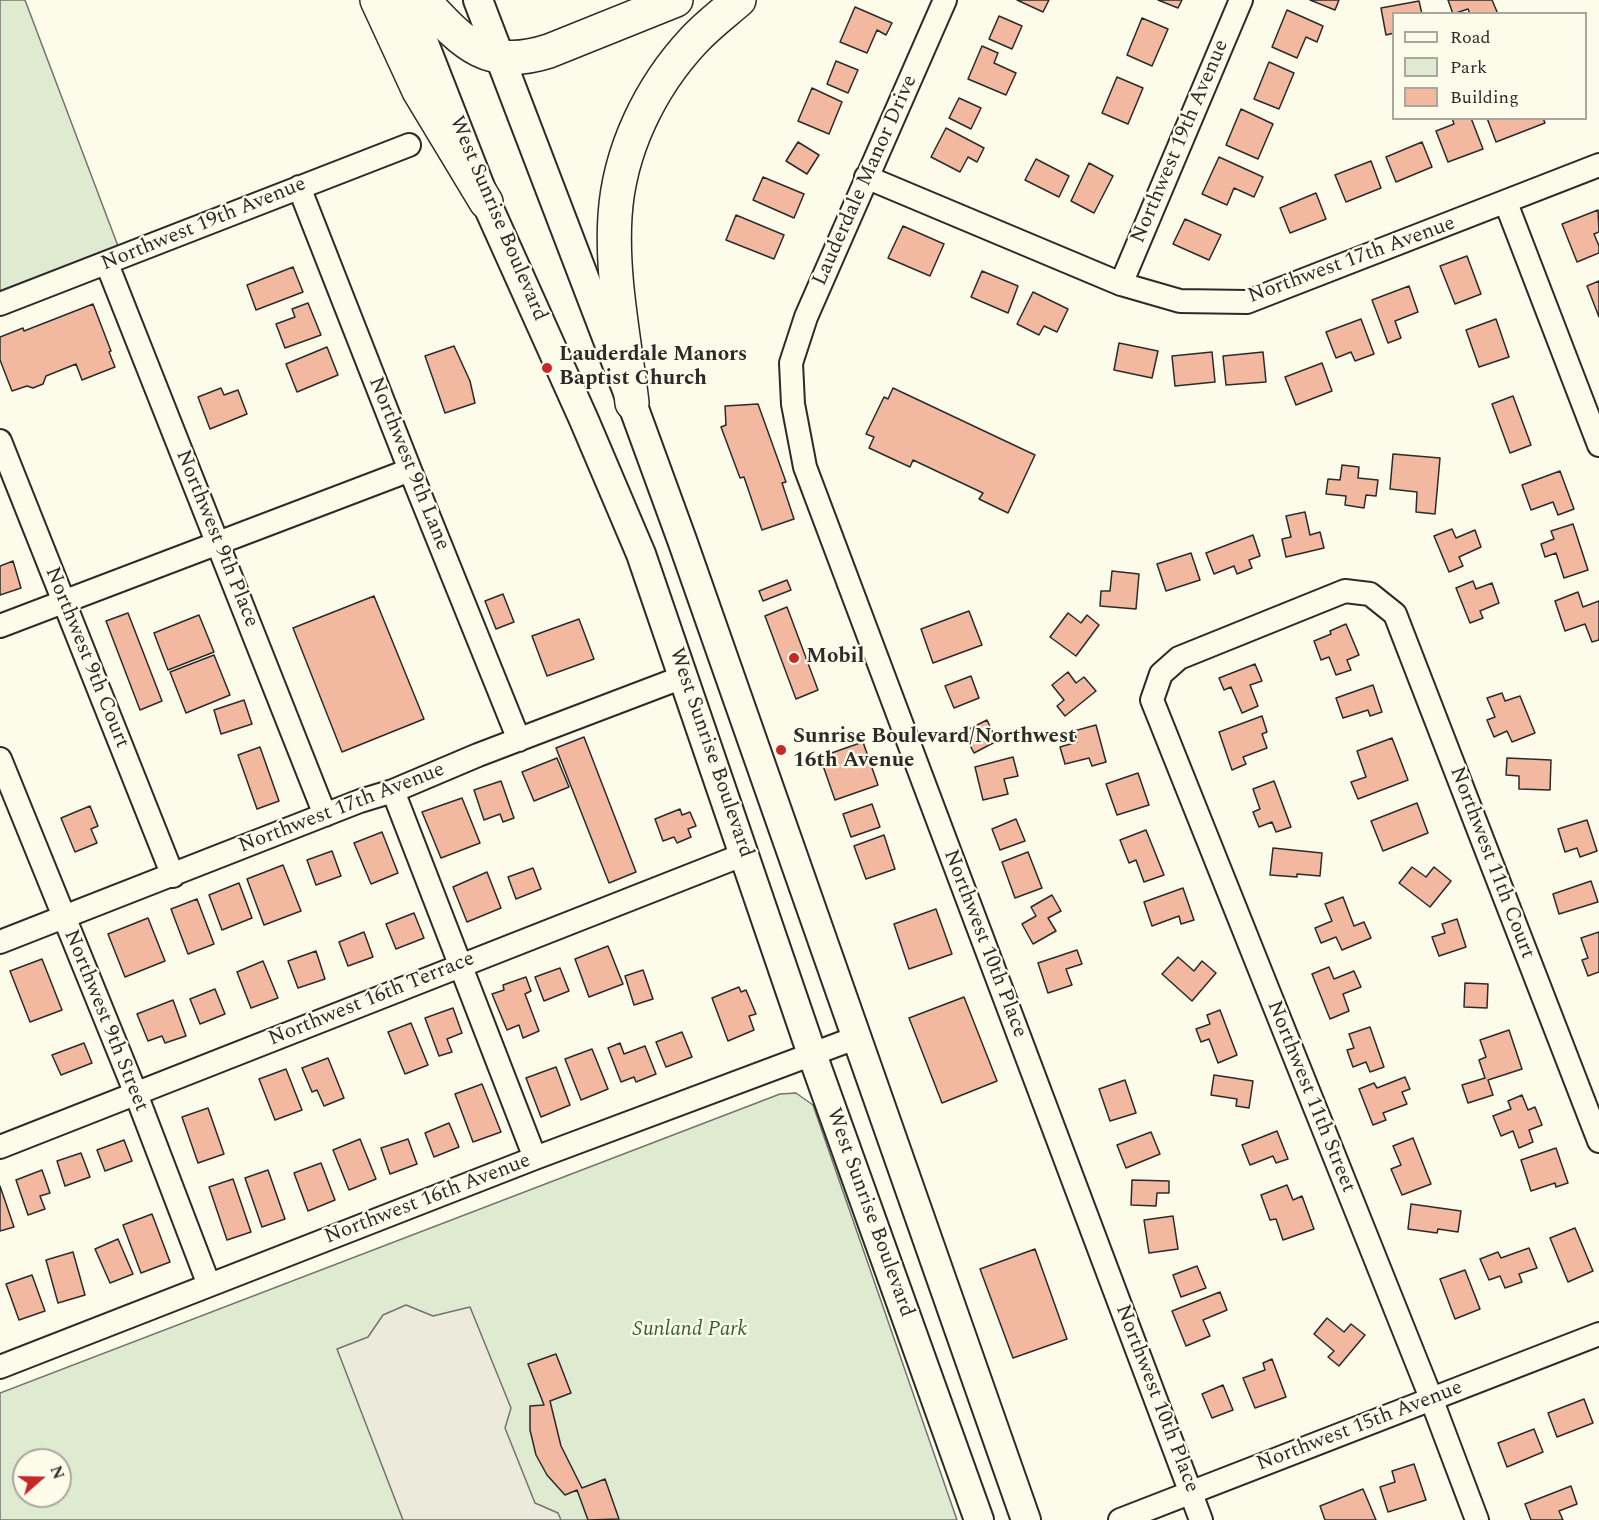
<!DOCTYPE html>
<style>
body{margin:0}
#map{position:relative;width:1599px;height:1520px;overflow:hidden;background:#fdfbea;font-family:Spectral,serif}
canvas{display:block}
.legend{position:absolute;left:1392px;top:12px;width:195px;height:108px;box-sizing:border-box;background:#fdfbea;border:2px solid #a9a89e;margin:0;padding:8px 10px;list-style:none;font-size:18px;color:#2b2b2b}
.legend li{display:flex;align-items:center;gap:12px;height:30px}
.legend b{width:30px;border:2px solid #a9a89e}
.north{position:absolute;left:12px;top:1448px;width:60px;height:60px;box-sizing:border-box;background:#fdfbea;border:2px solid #a9a89e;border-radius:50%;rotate:70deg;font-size:16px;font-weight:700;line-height:24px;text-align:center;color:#2b2b2b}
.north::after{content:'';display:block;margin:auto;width:21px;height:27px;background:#c62828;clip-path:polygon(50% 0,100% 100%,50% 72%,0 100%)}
</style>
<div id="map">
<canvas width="1599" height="1520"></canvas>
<ul class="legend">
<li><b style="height:8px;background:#fdfbea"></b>Road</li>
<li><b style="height:16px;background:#deebd1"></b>Park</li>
<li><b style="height:16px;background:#f2b8a0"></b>Building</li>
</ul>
<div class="north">N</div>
</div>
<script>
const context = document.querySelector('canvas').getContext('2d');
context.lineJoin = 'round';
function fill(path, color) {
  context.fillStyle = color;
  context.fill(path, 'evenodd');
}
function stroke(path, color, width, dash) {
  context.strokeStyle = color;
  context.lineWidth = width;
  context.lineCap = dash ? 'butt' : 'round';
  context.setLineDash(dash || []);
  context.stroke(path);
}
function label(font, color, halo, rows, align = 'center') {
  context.font = font + ' Spectral,serif';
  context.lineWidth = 4.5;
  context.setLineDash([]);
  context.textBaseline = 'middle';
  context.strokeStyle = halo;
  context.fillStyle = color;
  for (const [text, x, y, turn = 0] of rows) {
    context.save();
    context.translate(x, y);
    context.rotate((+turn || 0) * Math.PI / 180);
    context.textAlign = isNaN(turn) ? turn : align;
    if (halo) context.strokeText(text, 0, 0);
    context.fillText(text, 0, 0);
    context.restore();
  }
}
const green = new Path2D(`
 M0 0H25L118 246 0 291Z
 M796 1093 813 1105 957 1520H0V1393L780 1094ZM24 1460H60V1496H24Z`);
const parking = new Path2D(`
 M406 1305 433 1316 470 1307 511 1408 505 1428 535 1503 558 1513 561 1520H403L337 1349 368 1337 383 1315Z`);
const building = new Path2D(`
 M1017 0H1049L1043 12Z
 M1158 0H1182L1178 8Z
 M1310 0H1339L1335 10Z
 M1448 0H1492L1498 14H1470L1468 9 1453 14Z
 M1419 1 1422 14H1394V33L1386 35 1381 8Z
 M855 7 892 23 886 35 877 30 867 53 840 42Z
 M1287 10 1323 26 1317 42 1306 37 1297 58 1272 47Z
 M999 16 1022 26 1012 49 989 39Z
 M1142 18 1168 29 1152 66 1127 55Z
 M982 46 998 53 994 63 1016 73 1006 95 968 79Z
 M836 61 858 70 848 93 827 84Z
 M1269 62 1294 73 1279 109 1254 99Z
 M1117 77 1143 88 1128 124 1102 113Z
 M812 88 842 102 829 134 798 121Z
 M959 98 981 108 971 129 949 118Z
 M1241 109 1273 124 1258 159 1226 145Z
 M1452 118H1471L1483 149 1448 162 1436 131 1454 124Z
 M1487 118H1543L1545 123 1496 142Z
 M946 128 984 148 977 162 968 157 960 172 931 157Z
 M798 142 819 155 807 174 786 161Z
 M1422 142 1432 167 1396 182 1386 157Z
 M1219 157 1263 177 1254 197 1234 188 1227 205 1202 194Z
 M1036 159 1069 176 1059 197 1025 180Z
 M1371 161 1381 188 1346 202 1335 175Z
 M1089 163 1113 176 1094 213 1071 201Z
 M763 177 804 194 794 218 753 200Z
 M1316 193 1326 219 1290 233 1280 208Z
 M1598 210 1599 232 1594 234 1599 246V253L1577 262 1562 224Z
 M736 215 784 235 774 259 726 240Z
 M1185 219 1221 235 1209 260 1173 244Z
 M903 226 944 244 930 276 888 258Z
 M1467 256 1481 294 1455 304 1440 266Z
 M293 267 303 292 256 310 247 285Z
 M982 271 1018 286 1008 313 971 297Z
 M1599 281V317L1587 286Z
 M1409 286 1418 312 1395 321 1401 338 1388 343 1372 300Z
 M1033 292 1068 309 1057 332 1044 326 1039 335 1017 324Z
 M308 303 321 335 285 348 276 324 295 317 292 309Z
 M93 304 111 351 109 352 115 367 82 380 76 364 46 376 43 384 33 388 27 386 12 391 0 360V337L23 328 24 331Z
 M1361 319 1374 354 1355 361 1351 352 1336 358 1326 332Z
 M1496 319 1509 357 1479 367 1466 330Z
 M1119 343 1158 351 1152 378 1114 370Z
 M454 346 470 381 475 403 445 413 425 356Z
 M327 347 338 375 297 392 286 364Z
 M1212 352 1215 382 1175 386 1172 356Z
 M1263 352 1266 382 1226 385 1223 356Z
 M1322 363 1332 391 1296 405 1285 377Z
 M221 388 224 395 238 390 247 414 210 429 198 397Z
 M893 388 1035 455 1008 513 979 499 983 493 913 460 910 467 869 448 874 437 866 434 884 397 888 399Z
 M1513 396 1531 445 1510 453 1492 404Z
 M758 404 786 482 782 483 794 519 762 530 744 477 740 478 721 427 726 425 725 406Z
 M1393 454 1440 458 1435 514 1416 512 1417 492 1390 489Z
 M1342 465 1359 467 1358 478 1378 480 1376 496 1366 495 1364 508 1345 505 1346 496 1326 494 1328 479 1340 480Z
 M1560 471 1574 509 1558 515 1553 502 1531 510 1522 485Z
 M1305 512 1310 535 1320 532 1324 548 1286 557 1282 539 1291 537 1286 516Z
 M1573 524 1588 570 1564 578 1556 553 1545 557 1541 544 1554 539 1551 531Z
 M1452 529 1456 538 1475 530 1481 547 1459 557 1463 566 1449 572 1434 536Z
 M1253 535 1260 556 1249 560 1252 568 1237 574 1234 566 1214 574 1206 553Z
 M1191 553 1200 580 1166 591 1157 564Z
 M13 561 21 588 0 595V566Z
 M1112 571 1139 574 1136 609 1100 606 1101 591H1110Z
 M787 580 791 590 763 601 759 591Z
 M1473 581 1476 589 1492 583 1499 603 1480 611 1483 618 1470 623 1456 588Z
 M1578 592 1583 607 1599 601V640L1592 642 1585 624 1565 631 1555 601Z
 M503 594 514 622 496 629 485 601Z
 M374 596 424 719 342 752 293 628Z
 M787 607 818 690 796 699 765 616Z
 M969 611 982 645 933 663 921 629Z
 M128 613 162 701 140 710 106 621Z
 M1068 613 1081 623 1087 615 1099 625 1076 656 1050 637Z
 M199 615 214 652 168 670 154 633Z
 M579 619 594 659 547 676 532 636Z
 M1346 624 1359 655 1347 660 1351 670 1336 675 1329 657 1321 660 1314 641 1331 634 1330 631Z
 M214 655 230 695 186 713 170 672Z
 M1255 664 1262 681 1250 685 1258 706 1242 713 1231 687 1224 690 1219 678Z
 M1068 672 1076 683 1084 677 1096 691 1065 716 1057 706 1064 700 1052 685Z
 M971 676 979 698 954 708 945 686Z
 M1373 685 1382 712 1370 716 1368 710 1343 718 1336 698Z
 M1502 693 1505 701 1520 696 1535 733 1512 742 1507 731 1494 737 1487 720 1495 717 1487 698Z
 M244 700 252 724 221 734 214 710Z
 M1262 716 1267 732 1262 734 1267 748 1243 757 1246 764 1232 770 1219 732Z
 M987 720 997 741 974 753 963 732Z
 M1096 725 1106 762 1092 766 1089 758 1065 764 1060 747 1077 742 1074 731Z
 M584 737 636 872 609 883 556 748Z
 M1392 738 1408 780 1358 799 1351 782 1366 777 1357 751Z
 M863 742 878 785 835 800 820 757Z
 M260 747 279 801 257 809 238 755Z
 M1013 757 1018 776 1004 779 1008 794 983 800 975 767Z
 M557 758 569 787 534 801 522 772Z
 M1507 758 1551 760 1550 790 1519 789V776L1506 775Z
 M1138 773 1149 805 1117 815 1106 784Z
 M501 781 514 818 503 822 500 814 484 820 474 790Z
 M1274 781 1291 827 1276 832 1272 822 1259 827 1253 812 1260 809 1253 789Z
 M462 798 480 843 441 858 422 812Z
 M1417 803 1428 833 1383 851 1371 821Z
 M872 804 880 827 851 837 843 814Z
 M90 806 98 826 91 829 97 843 75 852 61 818Z
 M680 809 682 815 690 812 696 826 688 829 691 837 677 843 674 837 663 841 655 819Z
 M1016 819 1025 841 1000 850 992 829Z
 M1587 820 1597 851 1580 857 1577 848 1565 852 1558 829Z
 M1146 830 1164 875 1144 882 1136 860 1129 863 1120 840Z
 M382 832 398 873 371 884 354 843Z
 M884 835 895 869 866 879 854 846Z
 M1273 848 1322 853 1320 876 1297 874V877L1270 875Z
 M332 851 341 876 316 885 307 860Z
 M1028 852 1042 888 1015 898 1002 862Z
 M283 865 301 911 264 925 247 879Z
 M1412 867 1426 877 1434 867 1451 881 1430 907 1399 883Z
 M533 868 541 889 516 899 508 877Z
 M487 872 501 908 467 922 453 887Z
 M1591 881 1598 902 1559 914 1553 894Z
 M239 883 252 918 222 930 209 895Z
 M1183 888 1194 920 1181 924 1179 916 1152 926 1144 902Z
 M1052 895 1061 911 1048 918 1056 931 1033 944 1022 924 1036 916 1031 907Z
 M1343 897 1354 926 1364 922 1371 938 1342 950 1336 937 1321 943 1315 928 1332 921 1325 904Z
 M197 899 214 944 188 954 171 909Z
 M936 909 952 954 909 969 894 924Z
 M414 913 424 938 396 949 386 924Z
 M148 918 165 961 125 977 108 934Z
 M1457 919 1466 947 1439 956 1432 937 1445 933 1442 924Z
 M364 932 373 957 348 966 339 942Z
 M1599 932V972L1588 976 1582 960 1588 958 1581 938Z
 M608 946 623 984 589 997 575 959Z
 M1077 950 1082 964 1066 969 1072 985 1048 993 1038 963Z
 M316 951 325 979 298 988 288 961Z
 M1178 957 1194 971 1202 961 1216 973 1192 1001 1162 974Z
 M42 959 62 1010 30 1022 10 971Z
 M263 961 278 998 251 1008 237 972Z
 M1329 967 1334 979 1354 971 1361 987 1343 994 1349 1011 1330 1019 1312 974Z
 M560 968 569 991 544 1001 535 977Z
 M643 970 653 999 634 1005 625 976Z
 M526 977 531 991 525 994 539 1031 523 1038 519 1025 507 1030 492 994 504 990 503 985Z
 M1465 983 1488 984 1487 1008 1464 1007Z
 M739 987 741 992 746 990 756 1014 749 1016 754 1030 728 1041 712 998Z
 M215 989 225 1014 200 1024 190 999Z
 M964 997 997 1081 942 1103 909 1018Z
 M173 1000 186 1036 165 1043 162 1036 148 1041 137 1014Z
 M453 1008 462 1033 447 1039 452 1052 439 1056 425 1018Z
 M1220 1010 1237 1055 1218 1063 1209 1039 1201 1042 1196 1029 1210 1024 1207 1015Z
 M411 1023 428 1065 405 1074 388 1032Z
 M1370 1027 1384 1067 1370 1072 1366 1062 1353 1067 1347 1050 1354 1048 1349 1034Z
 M1509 1030 1522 1069 1488 1080 1493 1095 1468 1103 1462 1085 1485 1078 1479 1060 1486 1057 1480 1040Z
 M682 1032 692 1057 666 1067 656 1042Z
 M84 1043 92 1063 61 1075 52 1055Z
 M620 1043 624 1054 645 1046 656 1074 636 1082 634 1077 621 1082 608 1048Z
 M592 1049 608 1089 581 1100 565 1059Z
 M328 1058 344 1098 324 1106 317 1090 312 1092 302 1068Z
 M556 1067 570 1105 541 1117 526 1078Z
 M286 1069 302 1110 275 1120 259 1079Z
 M1214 1075 1253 1081 1249 1108 1236 1106 1237 1099 1211 1095Z
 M1405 1077 1410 1089 1402 1092 1407 1104 1383 1113 1386 1120 1373 1125 1359 1089 1374 1083 1377 1088Z
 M1125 1080 1136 1113 1110 1121 1099 1089Z
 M482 1084 501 1132 473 1142 455 1094Z
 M1522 1095 1528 1110 1535 1107 1542 1125 1529 1130 1533 1142 1519 1148 1513 1131 1501 1136 1493 1116 1511 1109 1508 1101Z
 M208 1108 224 1154 198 1163 182 1117Z
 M449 1123 459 1147 434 1157 425 1133Z
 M1277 1131 1288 1159 1276 1163 1273 1156 1250 1165 1242 1145Z
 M1151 1132 1160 1154 1126 1168 1117 1145Z
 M1413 1138 1431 1184 1402 1195 1391 1169 1401 1165 1393 1146Z
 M360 1139 376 1179 349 1190 333 1150Z
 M408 1139 417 1164 390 1174 381 1148Z
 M124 1140 132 1161 105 1171 97 1150Z
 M1556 1148 1568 1183 1556 1187 1555 1183 1531 1191 1521 1160Z
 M81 1153 90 1177 65 1186 57 1161Z
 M321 1163 335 1200 308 1211 294 1173Z
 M42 1170 50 1193 40 1196 45 1209 28 1215 16 1180Z
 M268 1170 285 1219 262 1227 245 1178Z
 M233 1179 251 1232 227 1240 209 1187Z
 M1132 1180 1169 1181V1193H1157L1156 1206 1131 1205Z
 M1287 1185 1293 1200 1302 1196 1314 1229 1283 1240 1276 1219 1270 1220 1261 1195Z
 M0 1186 14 1227 0 1231Z
 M1411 1204 1461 1211 1458 1232 1438 1229 1437 1233 1408 1229Z
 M152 1214 170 1262 141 1273 123 1225Z
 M1173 1216 1178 1249 1149 1253 1144 1220Z
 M1575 1228 1593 1271 1568 1282 1550 1238Z
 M118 1239 133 1274 110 1283 95 1249Z
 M1529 1248 1537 1268 1519 1274 1522 1282 1505 1288 1500 1276 1489 1280 1480 1259 1498 1252 1501 1258Z
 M1035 1249 1067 1339 1013 1358 980 1269Z
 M73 1252 85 1295 58 1303 46 1260Z
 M1197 1266 1206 1288 1181 1297 1173 1275Z
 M1465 1270 1480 1309 1455 1319 1440 1279Z
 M32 1275 45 1311 19 1320 6 1284Z
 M1220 1292 1227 1310 1203 1320 1210 1336 1186 1346 1172 1311Z
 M1327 1318 1344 1332 1351 1324 1365 1335 1339 1366 1328 1357 1334 1351 1314 1334Z
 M556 1354 571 1393 550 1401 561 1446 582 1488 605 1479 619 1519 588 1520 577 1490 565 1495 547 1475 536 1455 530 1430V1406L544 1405 528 1364Z
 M1272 1359 1286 1397 1255 1408 1243 1378 1265 1370 1263 1363Z
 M1223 1385 1233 1410 1212 1418 1202 1394Z
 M1584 1399 1593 1423 1557 1437 1548 1413Z
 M1534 1429 1543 1452 1507 1467 1498 1443Z
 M1414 1464 1426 1500 1388 1512 1380 1487 1395 1482 1392 1471Z
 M1571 1486 1577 1504 1559 1511 1563 1520H1531L1525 1504Z
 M1363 1489 1376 1520H1325L1320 1506Z`);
const minor = new Path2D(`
 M945 0 806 317 791 363 793 404 805 467 1201 1520
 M866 177 1121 284 1180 301 1247 302 1599 165
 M299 187 410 470 519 740
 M1506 203 1599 445
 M107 264 325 815
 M1121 284 1241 0
 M0 304 409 145
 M0 441 173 876
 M0 626 410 470
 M0 759 136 1094 209 1285
 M393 791 535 1158
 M0 942 360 801 393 791 478 755 683 677
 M0 1147 745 854
 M0 1367 535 1158 858 1037
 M1120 1520 1599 1334
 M1477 1520 1431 1398 1152 700 1161 674 1179 658 1345 591 1370 594 1395 614 1599 1141`);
const major = new Path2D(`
 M407 0 486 202 584 420 641 554 812 1054 979 1520
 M478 0 632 403 682 540 1026 1520`);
const highway = new Path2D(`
 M377 0 419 91 486 202
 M423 0C463 43 487 71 549 51L676 0
 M632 403C625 341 611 278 615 216 619 151 650 87 694 40 708 25 724 13 739 0`);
const markers = [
 [547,368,6,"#c62828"],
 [794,658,6,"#c62828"],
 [781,750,6,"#c62828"]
];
const streetNames = [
 ["Northwest 19th Avenue",1181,142,-67],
 ["Lauderdale Manor Drive",866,181,-66],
 ["West Sunrise Boulevard",497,219,67],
 ["Northwest 19th Avenue",204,225,-22],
 ["Northwest 17th Avenue",1352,261,-20],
 ["Northwest 9th Lane",408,464,68],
 ["Northwest 9th Place",216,539,68],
 ["Northwest 9th Court",86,658,68],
 ["West Sunrise Boulevard",710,753,71],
 ["Northwest 17th Avenue",342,809,-21],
 ["Northwest 11th Court",1491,863,69],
 ["Northwest 10th Place",984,944,69],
 ["Northwest 16th Terrace",372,1000,-22],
 ["Northwest 9th Street",105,1021,68],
 ["Northwest 11th Street",1310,1097,68],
 ["Northwest 16th Avenue",428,1200,-21],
 ["West Sunrise Boulevard",869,1213,70],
 ["Northwest 10th Place",1156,1399,69],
 ["Northwest 15th Avenue",1360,1427,-21]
];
const poiNames = [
 ["Lauderdale Manors",559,356],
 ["Baptist Church",559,380],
 ["Mobil",806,658],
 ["Sunrise Boulevard/Northwest",793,738],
 ["16th Avenue",793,762]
];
const parkNames = [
 ["Sunland Park",690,1331]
];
fill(green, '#deebd1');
stroke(green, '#74746e', 1.5);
fill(parking, '#eceadb');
stroke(parking, '#74746e', 1.5);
fill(building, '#f2b8a0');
stroke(building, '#2b2b2b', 1.5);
stroke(minor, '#2b2b2b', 26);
stroke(major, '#2b2b2b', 32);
stroke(highway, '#2b2b2b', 36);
stroke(minor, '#fdfbea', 22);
stroke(major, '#fdfbea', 28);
stroke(highway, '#fdfbea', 33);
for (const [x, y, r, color] of markers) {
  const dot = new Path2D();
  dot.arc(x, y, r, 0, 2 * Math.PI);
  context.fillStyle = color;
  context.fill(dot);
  stroke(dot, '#fdfbea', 2);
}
label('21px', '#2b2b2b', '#fdfbea', streetNames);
label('bold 21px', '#2b2b2b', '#fdfbea', poiNames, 'left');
label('italic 21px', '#34623c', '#fdfbea', parkNames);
</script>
